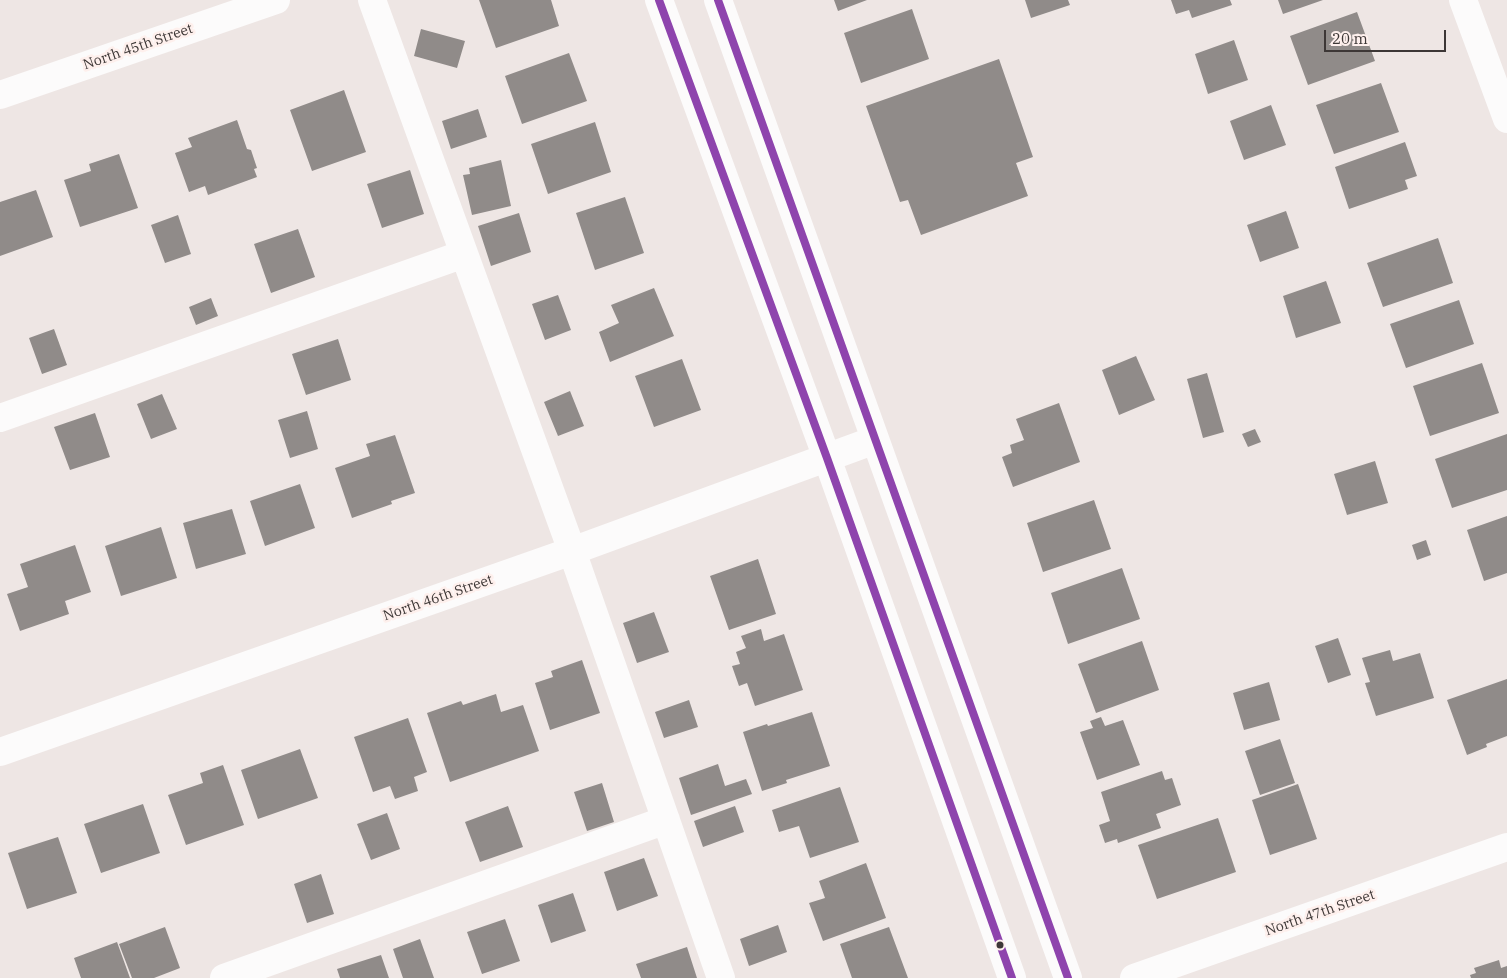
<!DOCTYPE html>
<style>
body{margin:0}
#map{position:relative;width:1507px;height:978px;overflow:hidden;background:#eee6e4;font-family:"IBM Plex Serif",serif}
canvas{display:block}
.scale{position:absolute;left:1324px;top:30px;width:122px;height:22px;box-sizing:border-box;border:2px solid #3d3736;border-top:0;padding-left:6px;font-size:15px;line-height:18px;white-space:nowrap;color:#3d3736;-webkit-text-stroke:4px #fef0ed;paint-order:stroke}
</style>
<div id="map">
<canvas width="1507" height="978"></canvas>
<div class="scale">20 m</div>
</div>
<script>
const context = document.querySelector('canvas').getContext('2d');
context.lineJoin = 'round';
function fill(path, color) {
  context.fillStyle = color;
  context.fill(path, 'evenodd');
}
function stroke(path, color, width, dash) {
  context.strokeStyle = color;
  context.lineWidth = width;
  context.lineCap = dash ? 'butt' : 'round';
  context.setLineDash(dash || []);
  context.stroke(path);
}
function label(font, color, halo, rows, align = 'center') {
  context.font = font + ' "IBM Plex Serif",serif';
  context.lineWidth = 5;
  context.setLineDash([]);
  context.textBaseline = 'middle';
  context.strokeStyle = halo;
  context.fillStyle = color;
  for (const [text, x, y, turn = 0] of rows) {
    context.save();
    context.translate(x, y);
    context.rotate((+turn || 0) * Math.PI / 180);
    context.textAlign = isNaN(turn) ? turn : align;
    if (halo) context.strokeText(text, 0, 0);
    context.fillText(text, 0, 0);
    context.restore();
  }
}
const building = new Path2D(`
 M479 0H551L559 26 496 48Z
 M834 0H867L838 11Z
 M1025 0H1068L1070 5 1031 18Z
 M1171 0H1230L1232 5 1192 18 1189 10 1176 14Z
 M1278 0H1323L1283 14Z
 M912 9 929 59 861 83 844 33Z
 M1357 12 1375 61 1308 85 1290 36Z
 M421 29 465 41 457 68 414 56Z
 M1234 40 1248 80 1208 94 1195 54Z
 M569 53 587 101 522 124 505 76Z
 M999 59 1033 157 1016 163 1028 196 921 235 908 200 900 202 866 106Z
 M1381 83 1399 132 1334 154 1316 105Z
 M344 90 366 152 312 171 290 110Z
 M1271 105 1286 145 1244 160 1230 121Z
 M478 109 487 137 451 149 442 121Z
 M237 120 247 149 251 150 257 168 254 169 257 177 208 195 205 186 189 192 175 153 192 147 188 138Z
 M595 122 611 172 548 194 531 144Z
 M1405 142 1417 176 1405 180 1408 189 1349 209 1335 167Z
 M119 154 138 208 80 227 64 180 91 171 89 164Z
 M501 160 511 206 472 215 463 175 470 174 469 168Z
 M410 170 424 214 382 228 367 184Z
 M36 190 53 237 0 256V202Z
 M625 197 644 253 595 270 576 213Z
 M1286 211 1299 248 1260 262 1247 225Z
 M519 213 531 252 491 266 478 226Z
 M178 215 191 254 165 263 151 225Z
 M298 229 315 277 271 293 254 244Z
 M1438 238 1453 283 1383 307 1367 263Z
 M1326 281 1341 323 1296 338 1283 296Z
 M654 288 674 336 610 362 599 332 619 323 611 305Z
 M558 295 571 330 545 340 532 304Z
 M211 298 218 316 196 325 189 307Z
 M1459 300 1474 344 1406 368 1390 324Z
 M54 329 67 365 42 374 29 338Z
 M338 339 351 380 306 395 292 354Z
 M1136 356 1155 400 1119 415 1102 370Z
 M682 359 701 410 654 427 635 376Z
 M1482 363 1499 413 1430 436 1413 386Z
 M1207 373 1224 432 1203 438 1187 379Z
 M570 391 584 426 558 436 544 402Z
 M162 394 177 429 151 439 137 404Z
 M1059 403 1080 462 1013 487 1002 457 1012 453 1010 445 1024 440 1016 419Z
 M307 411 318 449 290 458 278 420Z
 M95 413 110 457 70 470 54 427Z
 M1255 429 1261 442 1248 447 1242 434Z
 M1507 434V490L1452 508 1435 459Z
 M395 435 415 493 391 501 392 504 352 518 335 468 370 456 366 444Z
 M1375 461 1388 503 1347 515 1334 474Z
 M300 484 315 528 265 546 250 501Z
 M1094 500 1111 549 1043 572 1027 523Z
 M232 509 246 554 196 569 183 523Z
 M1507 516V573L1484 581 1467 530Z
 M161 527 177 578 121 596 105 546Z
 M1426 540 1431 555 1417 560 1412 545Z
 M75 545 91 592 65 601 69 614 20 631 7 594 28 587 20 564Z
 M758 559 776 614 729 630 710 576Z
 M1122 568 1140 619 1068 644 1051 593Z
 M654 612 669 652 637 663 623 623Z
 M761 629 764 641 784 634 803 690 755 706 747 683 739 686 732 666 740 664 736 652 746 648 741 636Z
 M1338 638 1351 675 1328 683 1315 646Z
 M1142 641 1159 690 1096 713 1078 664Z
 M1390 650 1393 661 1420 653 1434 698 1376 716 1365 683 1370 682 1362 658Z
 M582 660 600 713 550 730 535 683 553 677 551 671Z
 M1507 679V736L1486 744 1487 747 1467 755 1447 700Z
 M1269 682 1280 720 1244 730 1233 693Z
 M496 694 501 712 523 705 539 751 450 782 427 713 461 701 463 705Z
 M689 700 698 727 664 738 655 712Z
 M812 712 830 766 786 780 787 783 762 791 743 732 767 724 768 726Z
 M1101 717 1105 726 1123 720 1140 765 1097 780 1080 732 1093 728 1090 721Z
 M408 718 427 772 414 777 418 791 395 799 390 786 373 792 354 737Z
 M1280 739 1295 783 1260 795 1245 751Z
 M300 749 318 798 258 819 241 770Z
 M718 764 725 786 746 779 752 794 691 815 679 778Z
 M223 765 244 825 186 845 168 795 203 783 200 773Z
 M1162 771 1165 780 1172 778 1181 805 1156 814 1161 828 1118 843 1117 839 1105 843 1099 825 1110 821 1101 792Z
 M602 783 614 822 587 831 574 792Z
 M1298 784 1317 839 1270 855 1252 800Z
 M840 787 859 842 810 858 799 826 779 832 772 810Z
 M143 804 160 853 101 873 84 824Z
 M508 806 523 847 480 862 465 822Z
 M735 806 744 832 703 847 694 821Z
 M387 813 400 849 371 860 357 824Z
 M1218 818 1236 872 1157 899 1138 845Z
 M58 837 77 893 27 909 8 853Z
 M644 858 658 896 617 911 604 872Z
 M866 863 886 918 823 941 809 903 825 898 819 881Z
 M321 874 334 914 307 923 294 884Z
 M573 893 586 931 551 943 538 905Z
 M505 919 520 961 482 974 467 932Z
 M778 925 787 952 749 966 740 939Z
 M165 927 180 968 154 978H132L119 944Z
 M889 927 908 978H852L840 944Z
 M420 939 434 978H403L393 949Z
 M117 942 130 978H81L74 958Z
 M687 947 697 978H641L636 964Z
 M381 955 389 978H340L337 969Z
 M1499 960 1501 968 1507 966V978H1471L1470 975 1476 973 1474 968Z`);
const minor = new Path2D(`
 M372 0 572 551 721 978
 M659 0 827 458 1012 978
 M718 0 1068 978
 M1463 0 1507 119
 M0 95 276 0
 M0 418 464 254
 M0 752 572 551 875 440
 M224 978 666 820
 M1134 978 1507 847`);
const bus1 = new Path2D(`
 M659 0 827 458 1012 978
 M718 0 1068 978`);
const markers = [
 [1000,945,4.5,"#3d3736"]
];
const streetNames = [
 ["North 45th Street",138,47,-19],
 ["North 46th Street",438,598,-19],
 ["North 47th Street",1320,913,-19]
];
fill(building, '#908b89');
stroke(minor, '#fcfbfb', 28);
stroke(bus1, '#8e44ad', 8);
for (const [x, y, r, color] of markers) {
  const dot = new Path2D();
  dot.arc(x, y, r, 0, 2 * Math.PI);
  context.fillStyle = color;
  context.fill(dot);
  stroke(dot, '#fef0ed', 2);
}
label('14px', '#3d3736', '#fef0ed', streetNames);
</script>
